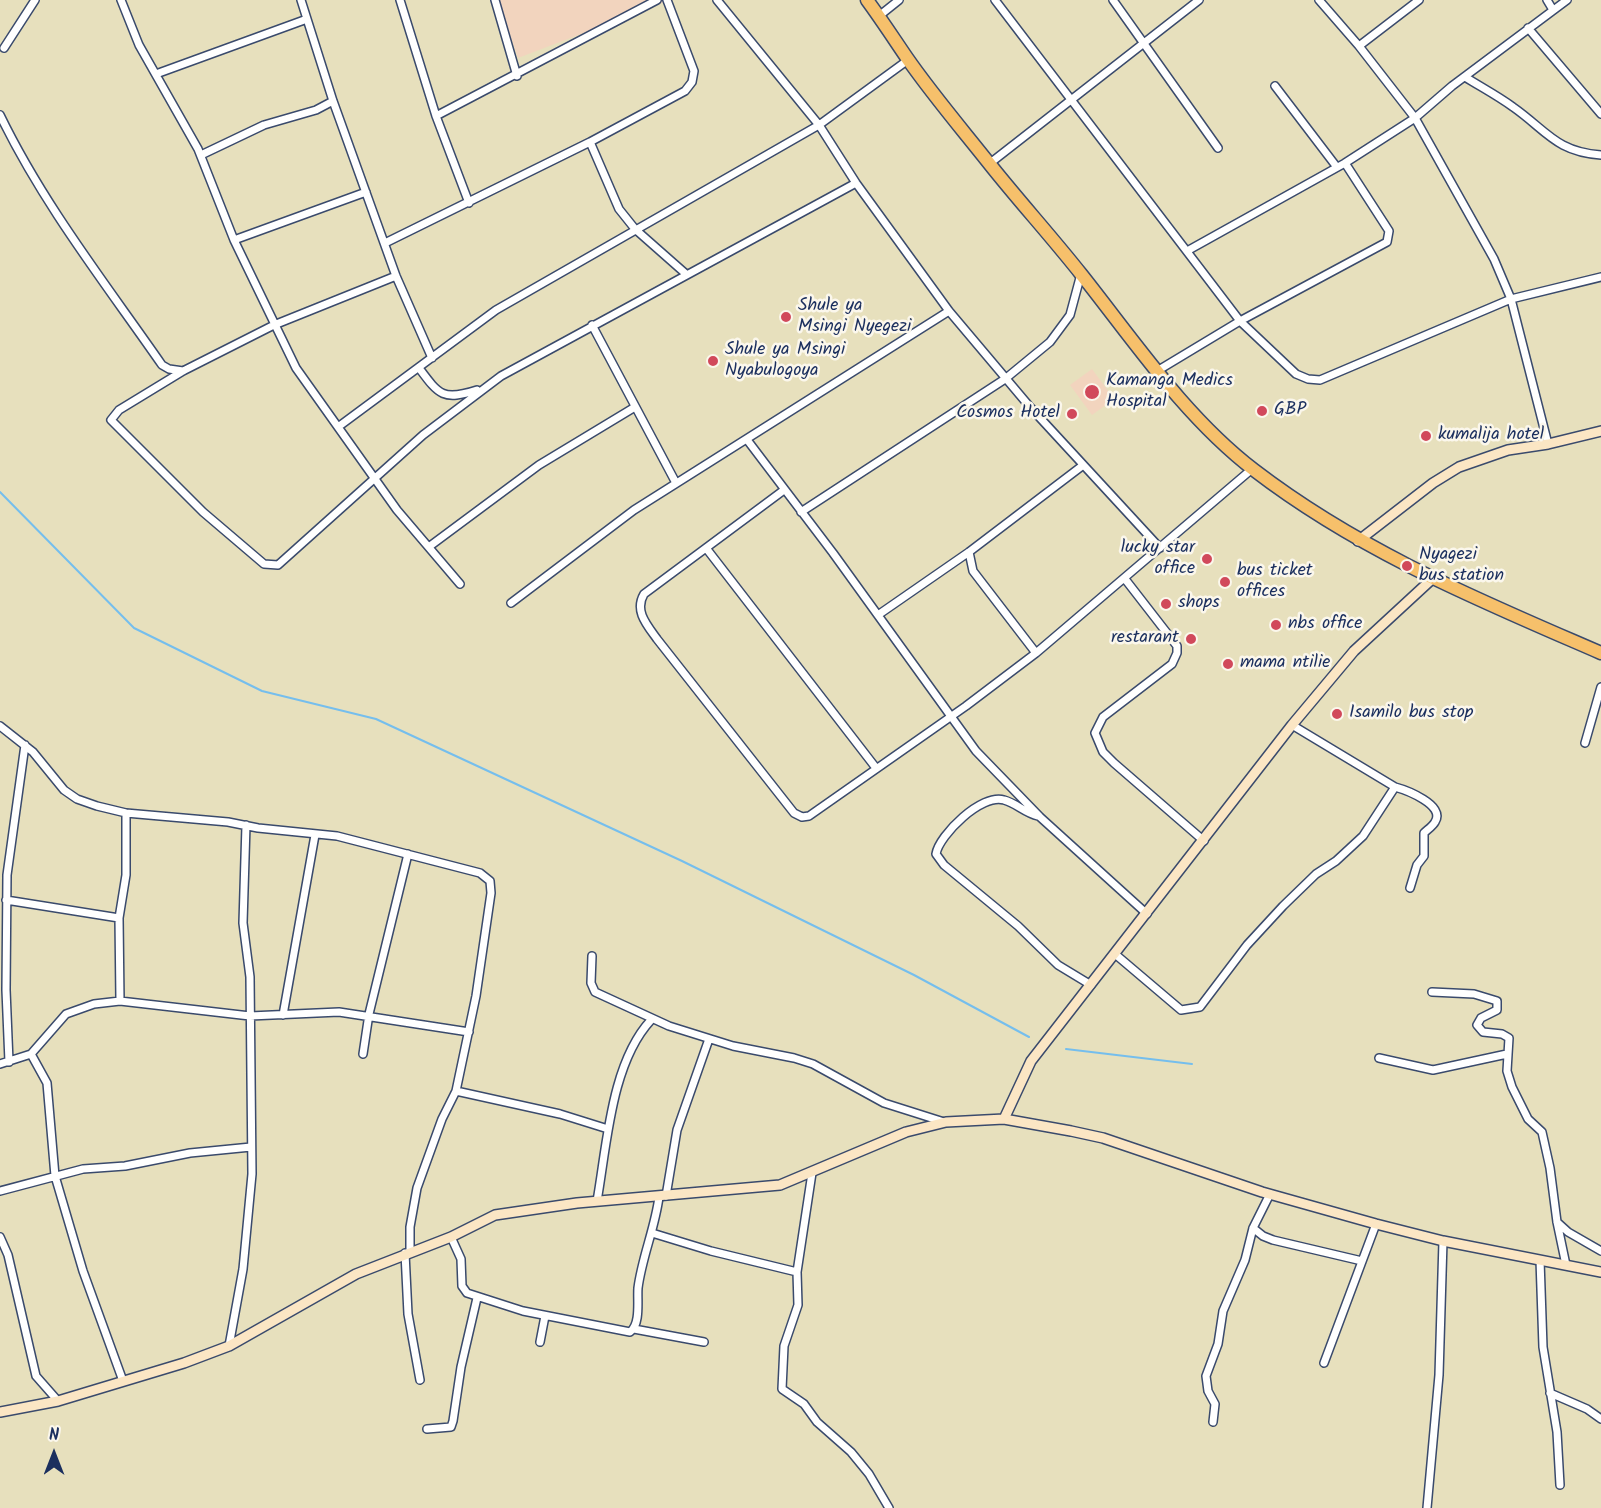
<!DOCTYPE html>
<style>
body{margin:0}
#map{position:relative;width:1601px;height:1508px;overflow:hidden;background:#e7e0bd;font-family:Kalam,sans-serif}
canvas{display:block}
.north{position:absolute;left:24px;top:1424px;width:60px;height:60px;-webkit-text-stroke:4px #fbf7ec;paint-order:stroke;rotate:0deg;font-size:16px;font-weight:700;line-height:24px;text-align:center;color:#1b2f5e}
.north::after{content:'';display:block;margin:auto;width:21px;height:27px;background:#1b2f5e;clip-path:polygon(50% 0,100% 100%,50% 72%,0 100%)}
</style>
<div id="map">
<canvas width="1601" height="1508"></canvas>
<div class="north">N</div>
</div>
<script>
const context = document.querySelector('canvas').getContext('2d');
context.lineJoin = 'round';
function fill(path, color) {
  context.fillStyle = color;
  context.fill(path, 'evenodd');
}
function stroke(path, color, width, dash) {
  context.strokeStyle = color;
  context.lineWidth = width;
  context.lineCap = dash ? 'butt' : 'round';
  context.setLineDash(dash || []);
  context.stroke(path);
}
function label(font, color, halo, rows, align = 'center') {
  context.font = font + ' Kalam,sans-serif';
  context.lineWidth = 5;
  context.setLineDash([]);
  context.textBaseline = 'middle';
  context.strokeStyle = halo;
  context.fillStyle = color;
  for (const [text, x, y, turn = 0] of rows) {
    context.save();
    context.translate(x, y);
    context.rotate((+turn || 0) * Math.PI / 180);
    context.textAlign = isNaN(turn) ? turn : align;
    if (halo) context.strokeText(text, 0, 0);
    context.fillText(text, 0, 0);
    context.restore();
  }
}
const built = new Path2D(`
 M498 0H670L518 58Z
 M1092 369 1114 399 1092 415 1070 385Z`);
const stream = new Path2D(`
 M0 492 134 628 262 691 376 719 682 861 914 975 1029 1037
 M1066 1049 1192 1064`);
const street = new Path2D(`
 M121 0 139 45 198 149 234 240 296 368 397 510 460 584
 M301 0 333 101 396 276 432 358
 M400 0 436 116 469 203
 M495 0 517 76
 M717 0 819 125 856 183 949 311 1030 407 1160 548
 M995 0 1240 321 1296 374 1308 379 1320 380 1511 299 1601 277
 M1113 0 1218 148
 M1319 0 1359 46 1415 118 1494 259 1511 299 1548 444
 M1547 0 1553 10
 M879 16 899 0
 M1528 28 1601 114
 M1359 46 1419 0
 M4 48 35 0
 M156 74 307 19
 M1465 77C1481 87 1498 96 1513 107 1546 130 1556 152 1601 155
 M1275 86 1336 166
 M0 115C43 204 105 283 162 365L169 369 183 371
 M436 116 657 0
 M590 142 619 209 635 229 686 274
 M201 155 264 125 316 110 333 101
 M989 164 1199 0
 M234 240 366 192
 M385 243 590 142 685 91 692 82 694 71 667 0
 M1187 251 1345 163 1415 118 1452 86 1567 0
 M396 276 274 325 183 371 119 410 111 420 203 512 264 564 278 565 423 435 501 376 856 183
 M592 325 676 483
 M419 368C439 395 443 401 477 390
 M1157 371 1240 321 1387 242 1389 231 1345 163
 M338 427 496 310 819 125 908 60
 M748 441 833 553 976 751 1040 817 1147 914
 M784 490 644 594C634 611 647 625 657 639L794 813 802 817 809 816 966 706 1036 653 1252 469
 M801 512 1005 379 1050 342 1070 315 1081 274
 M430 546 539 465 635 407
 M706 548 876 768
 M969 552 973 571 1036 653
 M1125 579 1177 646V653L1172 664 1103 717 1095 733 1103 752 1114 763 1204 841
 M511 603 634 510 949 311
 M878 615 969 552 1082 466
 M0 726 33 752 64 790 77 799 97 806 126 813 228 822 258 828 337 836 480 873 490 881 491 893 476 996 456 1091 442 1119 417 1188 410 1227V1252
 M1585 743 1601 687
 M1395 787C1406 790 1446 805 1435 822 1433 826 1427 830 1424 833V856L1417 865 1410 888
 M1038 816C1025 813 1016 803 1004 800 982 793 939 835 936 854L944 865 1018 926 1058 965 1091 985
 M6 900 119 918
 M1115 954 1181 1010 1200 1007 1247 945 1283 906 1316 874 1336 861 1363 836 1395 787 1292 725
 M592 956 591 983 595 992 669 1026 733 1046 794 1058 813 1064 884 1103 944 1122
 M1432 992 1474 994 1497 1001V1010L1481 1018 1477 1025 1483 1032 1502 1034 1509 1038 1507 1071 1512 1087 1528 1119 1542 1132 1550 1168 1557 1222 1566 1265
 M120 1001 119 918 126 875V813
 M283 1015 315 835
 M31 1054 47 1083 55 1176 83 1271 123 1381
 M363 1054 369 1014 408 854
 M1379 1058 1433 1070 1507 1054
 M9 1062 6 990 7 875 25 745
 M0 1064 31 1054 66 1014 94 1004 120 1001 250 1016 339 1012 469 1032
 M456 1091 560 1114 608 1129
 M812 1173 797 1272 798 1305 784 1346 782 1389 804 1404 817 1422 851 1452 869 1474 889 1508
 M0 1191 83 1169 125 1166 190 1153 251 1147
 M666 1196 677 1130 709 1039
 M597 1201C607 1145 611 1063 651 1020
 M1557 1222 1568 1232 1601 1251
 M1253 1228 1263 1236 1273 1240 1362 1261
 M652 1233 711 1251 797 1272
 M0 1237 8 1255 36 1376 58 1401
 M451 1237 461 1259 462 1286 467 1293 523 1311 630 1332C641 1324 637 1300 638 1288 642 1257 655 1228 659 1197
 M405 1253 408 1314 420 1380
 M1540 1260 1543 1347 1557 1432 1560 1485
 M634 1329 704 1342
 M540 1342 545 1316
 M229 1346 243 1269 252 1174 250 977 243 923 246 825
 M1324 1363 1376 1224
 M1550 1393 1587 1409 1601 1419
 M1213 1422 1215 1404 1208 1391 1206 1376 1218 1344 1223 1311 1245 1260 1253 1228 1270 1194
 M427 1429 451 1427 453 1421 461 1367 477 1298
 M1427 1508 1439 1375 1443 1241`);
const secondary = new Path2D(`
 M1358 541 1433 483 1459 467 1508 450 1548 444 1601 431
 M1004 1119 1031 1061 1292 725 1354 651 1432 579
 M0 1412 58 1401 184 1363 229 1346 356 1274 451 1237 495 1215 577 1203 780 1185 906 1132 946 1122 1004 1119 1071 1131 1103 1138 1262 1192 1376 1224 1443 1241 1601 1272`);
const highway = new Path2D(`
 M867 0C881 19 894 39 907 58 932 94 961 128 988 162 1018 200 1051 236 1081 274 1135 342 1185 417 1254 470 1361 552 1479 600 1601 653`);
const markers = [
 [786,317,6,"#d1495b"],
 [713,361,6,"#d1495b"],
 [1092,392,8,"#d1495b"],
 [1262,411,6,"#d1495b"],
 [1072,414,6,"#d1495b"],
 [1426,436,6,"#d1495b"],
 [1207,559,6,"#d1495b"],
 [1407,566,6,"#d1495b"],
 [1225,582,6,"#d1495b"],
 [1166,604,6,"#d1495b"],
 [1276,625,6,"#d1495b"],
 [1191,639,6,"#d1495b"],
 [1228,664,6,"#d1495b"],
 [1337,714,6,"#d1495b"]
];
const poiNames = [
 ["Shule ya",798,307],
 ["Msingi Nyegezi",798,328],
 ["Shule ya Msingi",725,351],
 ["Nyabulogoya",725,372],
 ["Kamanga Medics",1106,382],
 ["Hospital",1106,403],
 ["GBP",1274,411],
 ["Cosmos Hotel",1060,414,"right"],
 ["kumalija hotel",1438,436],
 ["lucky star",1195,549,"right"],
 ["office",1195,570,"right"],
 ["Nyagezi",1419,556],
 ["bus station",1419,577],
 ["bus ticket",1237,572],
 ["offices",1237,593],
 ["shops",1178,604],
 ["nbs office",1288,625],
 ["restarant",1179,639,"right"],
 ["mama ntilie",1240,664],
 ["Isamilo bus stop",1349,714]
];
fill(built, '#f2d4be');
stroke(stream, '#75beed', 2);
stroke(street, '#3a4a6c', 10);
stroke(secondary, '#3a4a6c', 12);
stroke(highway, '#3a4a6c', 15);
stroke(street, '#fff', 7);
stroke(secondary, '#fbe6c4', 9);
stroke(highway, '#f6c06b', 12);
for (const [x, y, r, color] of markers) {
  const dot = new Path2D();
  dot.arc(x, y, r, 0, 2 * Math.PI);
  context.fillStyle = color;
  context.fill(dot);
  stroke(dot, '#fbf7ec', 2);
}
label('18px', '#1b2f5e', '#fbf7ec', poiNames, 'left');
</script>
